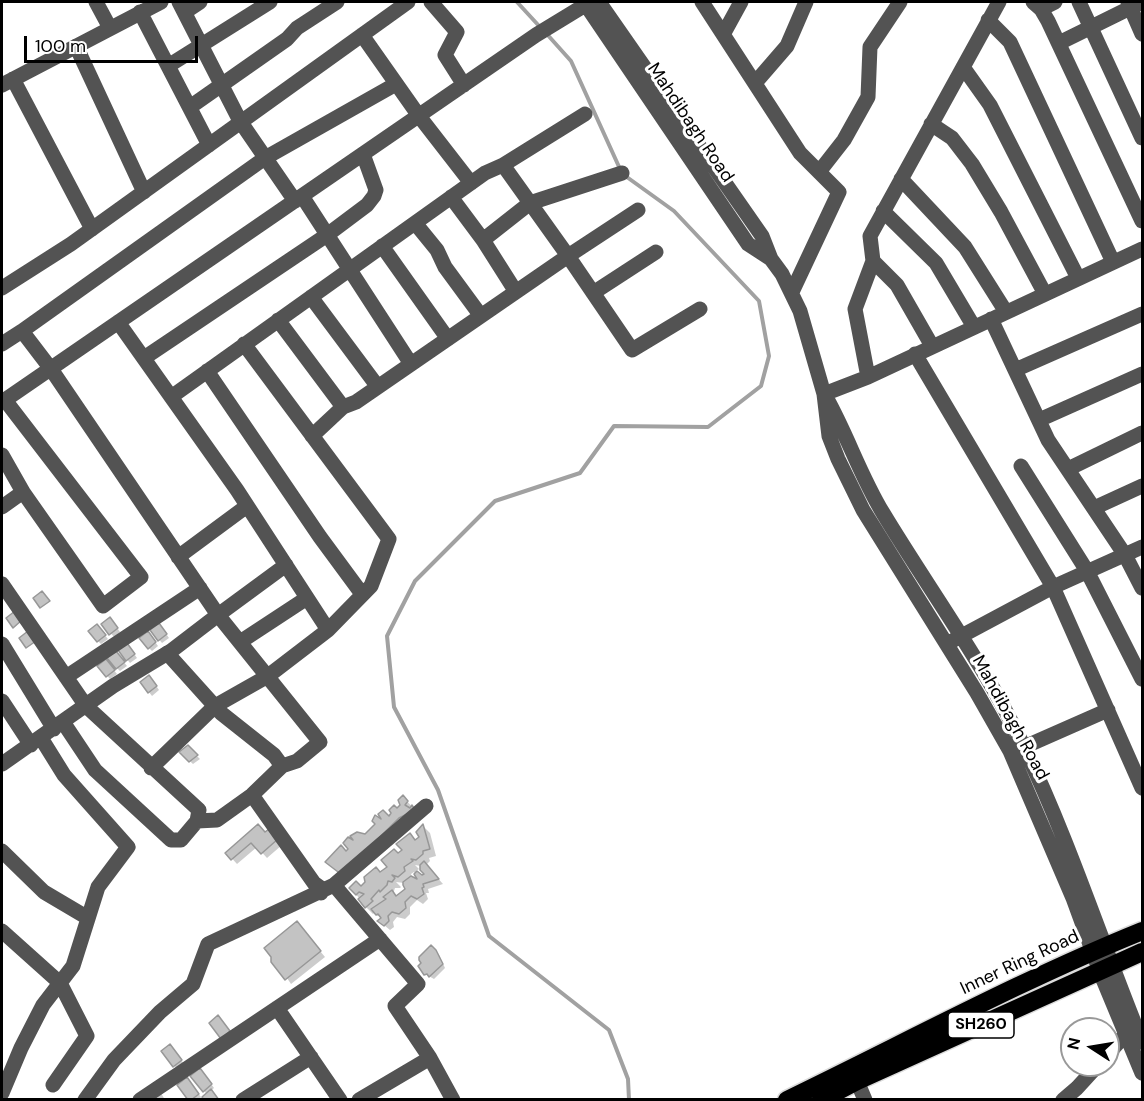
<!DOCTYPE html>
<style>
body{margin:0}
#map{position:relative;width:1144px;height:1101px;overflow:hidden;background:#fff;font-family:"DM Sans",sans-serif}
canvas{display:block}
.frame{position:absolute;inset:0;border:3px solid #000;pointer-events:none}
.north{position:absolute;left:1060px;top:1017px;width:60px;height:60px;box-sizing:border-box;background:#fff;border:2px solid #999;border-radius:50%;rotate:282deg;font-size:16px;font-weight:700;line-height:24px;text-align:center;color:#000}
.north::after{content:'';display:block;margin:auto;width:21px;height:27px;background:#000;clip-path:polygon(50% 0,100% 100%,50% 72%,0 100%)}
.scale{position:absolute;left:24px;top:36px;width:174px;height:27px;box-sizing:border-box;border:3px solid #000;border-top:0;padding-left:8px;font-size:18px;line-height:21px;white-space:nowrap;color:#000;-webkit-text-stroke:4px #fff;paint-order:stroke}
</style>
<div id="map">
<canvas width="1144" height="1101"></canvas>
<div class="frame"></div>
<div class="north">N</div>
<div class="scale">100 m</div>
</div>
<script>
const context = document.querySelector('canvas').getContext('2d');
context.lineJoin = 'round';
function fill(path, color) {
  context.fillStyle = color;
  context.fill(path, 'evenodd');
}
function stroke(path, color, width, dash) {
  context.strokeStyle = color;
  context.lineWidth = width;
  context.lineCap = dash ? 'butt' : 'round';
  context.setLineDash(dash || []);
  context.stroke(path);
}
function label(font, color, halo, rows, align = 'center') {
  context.font = font + ' "DM Sans",sans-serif';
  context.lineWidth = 6;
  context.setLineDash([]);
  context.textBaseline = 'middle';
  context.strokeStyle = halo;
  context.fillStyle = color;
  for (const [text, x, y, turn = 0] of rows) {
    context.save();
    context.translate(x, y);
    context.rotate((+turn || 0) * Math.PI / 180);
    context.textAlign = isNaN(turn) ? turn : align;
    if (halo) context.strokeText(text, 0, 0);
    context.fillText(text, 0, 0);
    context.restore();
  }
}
const shadow = new Path2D(`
 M113 622 120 632 114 637 103 624Z
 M162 628 169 638 162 643 152 631Z
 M100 629 108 639 101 644 98 641Z
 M151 636 158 646 152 651 149 648Z
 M130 648 137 658 130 663 120 651Z
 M119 656 127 666 120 671 117 668Z
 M109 664 117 674 110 679 99 667Z
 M152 680 159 690 152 696 142 683Z
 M188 747 200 759 193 764 181 753Z
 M403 797 419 814 393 844 350 881 334 869 366 836 385 825 401 805Z
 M423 826 430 833 436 856 429 858 430 861 426 865 443 884 428 889 429 893H426L428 899 423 904 417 900 410 907V914L405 919 397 917 393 922 394 927 390 930 379 921 382 919 375 912 373 914 366 907 351 888 361 889 381 874 398 855 421 837ZM415 865 421 866 426 874 422 876 416 871 419 869ZM414 872 422 883 412 878 411 874ZM396 882 404 883 408 893 397 898 393 894 395 888H400L401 887Z
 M265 834 282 845 267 858 257 847 237 864 227 853Z
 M297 923 325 957 291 984 273 957Z
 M431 947 439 955 445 968 434 979 425 974Z
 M173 1049 184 1064 177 1069 163 1051Z
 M203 1073 214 1088 207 1094 204 1091Z
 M190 1083 201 1097 199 1100H190Z
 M161 1093 165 1100H143Z`);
const stream = new Path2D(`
 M517 2 540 27
 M545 32 571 61 620 169
 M624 175 674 211 759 301 769 356 761 386 708 427 614 426 580 473 495 501 415 581 387 636 394 707 438 790 489 936 609 1030 628 1079 629 1100`);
const building = new Path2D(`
 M42 591 50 601 40 608 33 598Z
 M15 611 22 620 13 628 6 618Z
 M110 617 118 628 109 635 101 624Z
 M159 623 167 634 158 641 150 630Z
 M97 624 106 635 97 642 88 631Z
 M28 631 36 641 26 648 19 638Z
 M148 631 156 642 148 649 139 638Z
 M127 643 135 654 126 661 118 650Z
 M116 651 125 662 116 669 107 658Z
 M106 659 115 670 106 677 97 666Z
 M149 675 157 686 148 693 140 682Z
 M188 745 198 755 189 762 179 752Z
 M403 795 408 801 405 805 410 808 412 805 415 810 399 818 342 875 325 862 341 845 346 851 348 849 343 843 348 837 353 840 350 836 357 832 365 834 375 824 372 821 375 815 381 819 378 814 383 810 389 816 391 813 389 810 394 805 397 808 400 805 398 800Z
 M258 824 265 832 269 829 278 839 261 854 251 843 231 860 225 853Z
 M423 824 430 849 423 851V854L416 860 411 859 413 861 404 867 405 871 398 877 392 875 395 878 392 882 388 881 387 885 380 892 379 890 371 899 373 901 365 908 358 899 364 894 359 892 356 895 349 888 356 881 361 886 365 882 364 877 376 867 380 872 387 867 381 860 394 849 398 853 402 850 396 844 410 833 415 840 419 837 416 832Z
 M424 861 439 879 423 884 424 887 422 888 424 894 417 899 411 896 405 902 406 908 399 914 392 912 388 916 389 921 384 926 377 921 381 918 378 914 376 915 371 909 386 899 383 897 392 890 396 896 405 889 403 885V882L411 876 417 879 414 874 417 871 422 875 424 874 420 870V865Z
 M297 921 321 951 285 980 271 962V957L264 948Z
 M431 945 436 950 443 964 429 977 427 974 424 975 418 966 421 963 419 960V957Z
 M218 1015 230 1031 221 1039 209 1023Z
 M170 1044 182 1060 173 1067 161 1051Z
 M200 1068 212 1084 203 1092 190 1076Z
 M187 1077 199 1094 191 1100H188L177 1085Z
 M211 1089 219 1100H204L202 1097Z`);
const minor = new Path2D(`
 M96 2 110 28
 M179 2 240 121 295 201
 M431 2 457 32 445 55 464 85
 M584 2 748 244 771 259
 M599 2 762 236 771 259 782 274 800 311 824 394 829 436 838 459 863 510 977 693 1010 751 1073 898 1100 972 1142 1073
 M702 2 800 153 839 192 792 292
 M1033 2 1041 9 1048 21 1142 221
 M1079 2 1142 138
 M1128 2 1142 34
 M1041 9 1055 2
 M140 12 209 145
 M185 12 200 2
 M988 20 1010 42 1113 262
 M724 33 741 2
 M362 35 419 116 471 183
 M1059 43 1142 2
 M76 46 144 192
 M168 66 270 2
 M963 67 990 105 1078 278
 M13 79 92 229
 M755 83 787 46 806 2
 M2 85 161 2
 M190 107 287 39 297 28 337 2
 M931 124 952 138 972 164 1001 212 1045 294
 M503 165 585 114
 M819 172 844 140 868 97 870 47 900 2
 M901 179 965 247 1006 312
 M302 196 411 364
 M451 197 483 240 516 292
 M638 210 568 256 632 350 700 309
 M883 211 936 263 974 327
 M415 223 437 250 445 267 481 316
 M483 240 530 203 622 173
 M382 246 448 339
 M873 261 897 285 932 346
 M2 288 71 244 408 2
 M593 293 656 252
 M311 297 378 387
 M991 319 1048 440 1125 555 1142 588
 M118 322 237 490 328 630 268 676 215 706 151 768
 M2 344 22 331
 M244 344 389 539 371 586 328 630
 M915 354 1053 587 1142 788
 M144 358 327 235 367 205 374 196 376 190 363 154
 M1015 370 1142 314
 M207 371 320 537 362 594
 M868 377 855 309 873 261 870 236 999 2
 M824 394 868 377 1142 249
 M171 397 485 173 503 165 568 256 356 402 343 407 278 320
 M827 399C848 437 861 477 883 513 930 591 985 665 1024 747 1070 843 1102 944 1142 1042
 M5 400 141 577 103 606 23 492
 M2 402 536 35 590 2
 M1039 420 1142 374
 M312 436 343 407
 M2 455 23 492 2 507
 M1021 466 1087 571 1142 679
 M1068 469 1142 433
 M1094 508 1142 486
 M178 557 247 506
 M2 584 86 706 199 810 197 821 181 840H171L95 770 63 722
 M952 641 1053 587 1142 547
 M240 642 307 598
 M2 644 54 729
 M167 653 221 713 274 755 282 766
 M66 677 200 588
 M2 701 31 745
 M1024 747 1108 710
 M2 764 113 686 171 651 218 615 51 369 22 331 265 158 396 84
 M252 795 314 883 321 888V893
 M197 821 217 820 252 795 282 766 297 761 320 742 218 615 286 565
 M2 851 44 892 88 918
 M334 885 418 984 395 1006 430 1058 453 1100
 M2 931 60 983 87 1036 53 1085
 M277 1008 340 1100
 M1108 1054 1125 1035
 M857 1081 865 1100
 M2 1093 21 1048 43 1005 73 966 98 887 128 847 64 775 41 738
 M85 1100 114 1060 160 1012 193 984 208 944 334 885 426 806
 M140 1100 380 939
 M243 1100 311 1057
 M359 1100 430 1058
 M1063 1100 1077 1088 1098 1065`);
const highway = new Path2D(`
 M787 1100C905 1043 1021 980 1142 931
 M821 1100 857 1081 1142 952`);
const shields = [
 [981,1025,66]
];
const shieldNames = [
 ["SH260",981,1025]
];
const streetNames = [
 ["Mahdibagh Road",690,123,56],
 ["Mahdibagh Road",1010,718,61],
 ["Inner Ring Road",1020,963,-25]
];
fill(shadow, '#0003');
stroke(stream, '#a1a1a1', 4);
fill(building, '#c3c3c3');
stroke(building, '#979797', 1.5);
stroke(highway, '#dbdbdb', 21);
stroke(minor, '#535353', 15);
stroke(highway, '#000', 18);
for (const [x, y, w] of shields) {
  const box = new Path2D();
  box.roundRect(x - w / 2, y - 13, w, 26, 4.5);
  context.fillStyle = '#fff';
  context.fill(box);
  stroke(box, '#000', 1.5);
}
label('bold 16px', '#000', null, shieldNames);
label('18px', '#000', '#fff', streetNames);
</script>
